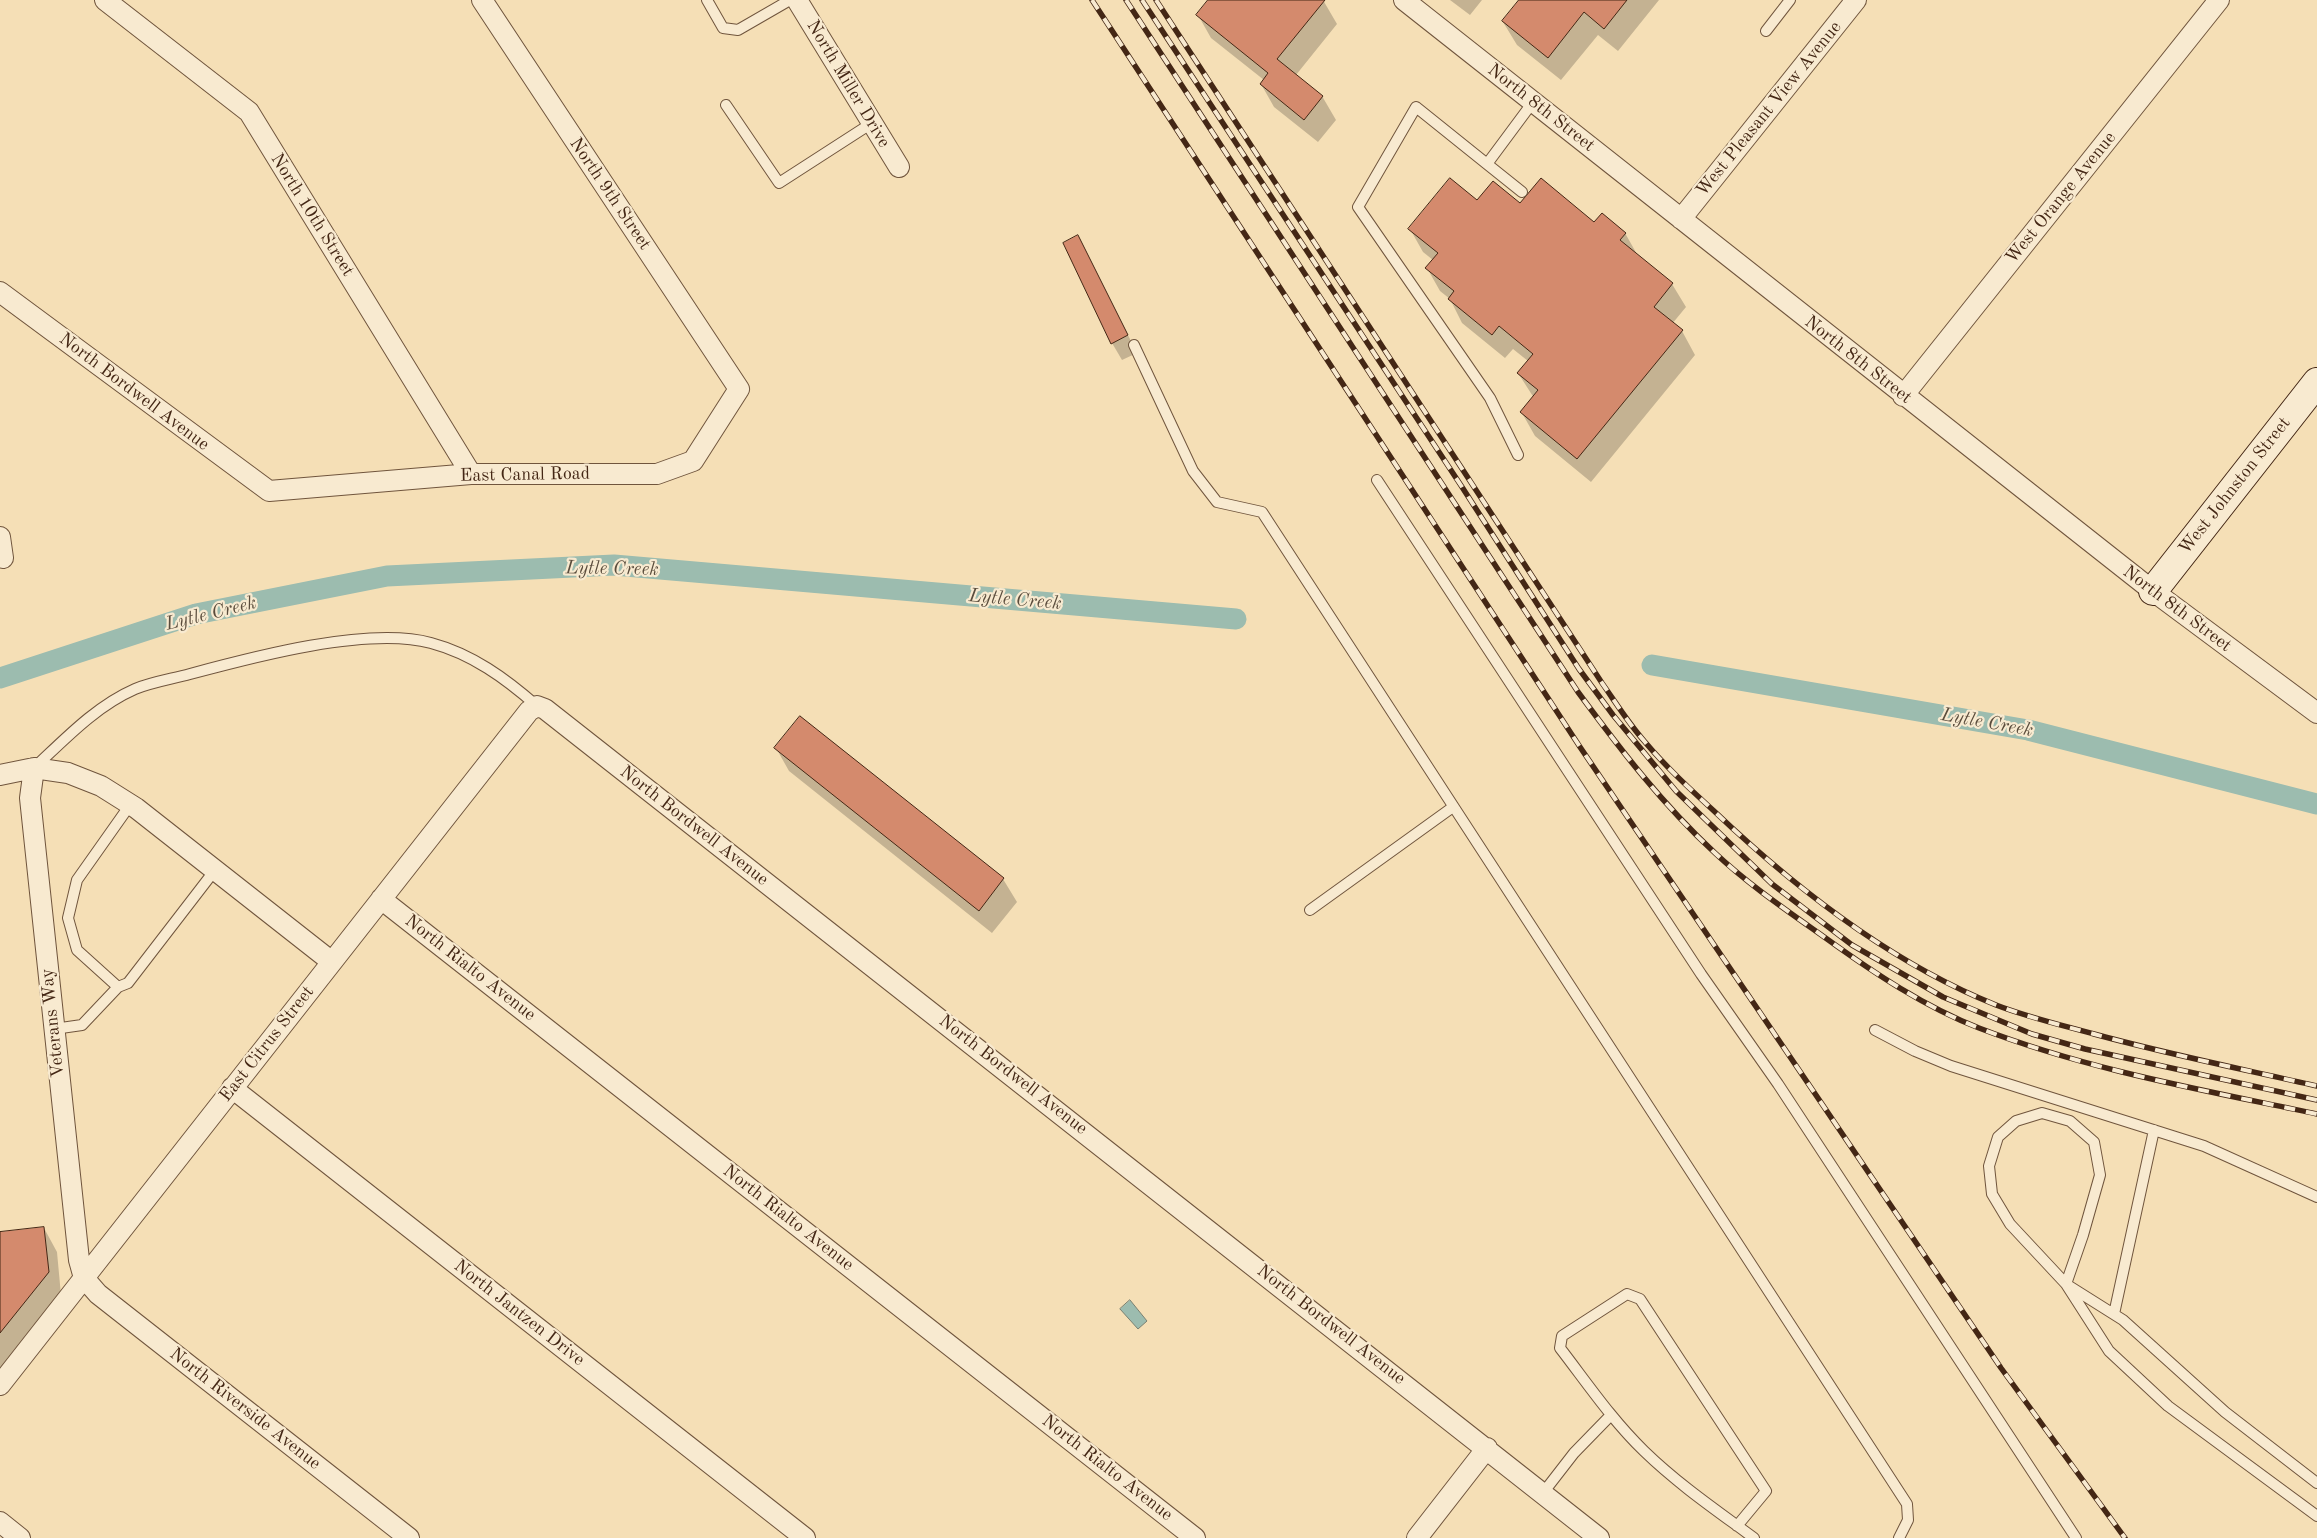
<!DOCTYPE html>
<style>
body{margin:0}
canvas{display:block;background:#f5dfb6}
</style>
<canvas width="2317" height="1538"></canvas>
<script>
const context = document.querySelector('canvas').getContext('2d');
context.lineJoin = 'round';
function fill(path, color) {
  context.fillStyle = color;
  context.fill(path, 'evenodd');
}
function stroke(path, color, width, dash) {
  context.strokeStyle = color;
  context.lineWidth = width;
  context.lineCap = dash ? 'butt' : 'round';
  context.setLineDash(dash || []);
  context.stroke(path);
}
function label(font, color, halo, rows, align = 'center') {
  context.font = font + ' "Old Standard TT",serif';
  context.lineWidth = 4.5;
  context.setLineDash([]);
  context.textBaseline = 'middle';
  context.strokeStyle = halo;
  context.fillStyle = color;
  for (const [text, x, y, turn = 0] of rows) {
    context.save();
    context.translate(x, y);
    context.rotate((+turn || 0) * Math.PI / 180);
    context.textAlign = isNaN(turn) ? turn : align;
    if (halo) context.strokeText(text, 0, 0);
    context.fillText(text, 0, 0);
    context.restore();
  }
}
const water = new Path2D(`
 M1130 1300 1147 1321 1138 1329 1120 1309Z`);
const shadow = new Path2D(`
 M1210 0H1323L1337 24 1296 75 1322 96 1336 120 1318 142 1274 107 1261 84 1264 80 1211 38 1198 15Z
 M1450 0H1482L1470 15Z
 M1520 0H1659L1618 51 1598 35 1561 80 1517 45 1503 22Z
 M1478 202 1521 205 1625 233 1638 256 1672 284 1686 307 1672 324 1682 331 1695 355 1591 482 1535 436 1522 413 1534 398 1518 373 1528 361 1513 349 1505 358 1462 323 1450 299 1440 291 1427 268 1433 260 1423 252 1410 229Z
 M1078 236 1137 353 1122 360 1112 343Z
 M800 717 1003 879 1017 902 992 933 789 771 776 748Z
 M44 1228 57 1252 61 1295 0 1373V1234Z`);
const canal = new Path2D(`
 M1652 665 2028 730 2317 804
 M0 678 196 614 387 576 614 565 1236 619`);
const building = new Path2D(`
 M1208 0H1325L1277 59 1323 96 1304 120 1260 84 1268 73 1196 15Z
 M1519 0H1627L1604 29 1584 12 1548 58 1502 21Z
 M1450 178 1477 200 1493 181 1520 203 1541 178 1594 222 1602 213 1626 233 1620 240 1673 283 1654 307 1683 330 1577 459 1520 412 1538 390 1517 373 1533 354 1499 326 1492 335 1448 299 1454 291 1425 268 1438 253 1408 229Z
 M1078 235 1128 335 1111 344 1063 243Z
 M800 716 1004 878 979 911 774 748Z
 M44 1227 49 1272 0 1333V1232Z`);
const lane = new Path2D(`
 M707 0 723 28 738 30 790 0
 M1766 31 1790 0
 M726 105 779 183 872 123
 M1487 164 1522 192
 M1134 345 1193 471 1217 502 1262 512 1907 1504 1908 1520 1899 1538
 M1518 455 1490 398 1358 207 1416 107 1487 164 1533 102
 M1377 480 1701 974 1778 1084 2076 1538
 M34 768C65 739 96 706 135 689 152 682 172 679 190 674 253 657 368 626 431 643 472 654 505 678 537 706
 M1310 910 1453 807
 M118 987 128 983 215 870
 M54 1029 82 1025 118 987 77 950 68 918 77 880 130 805
 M1875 1030 1915 1051 1951 1066 2204 1146 2317 1197
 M2066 1284 2083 1235 2100 1175 2094 1142 2070 1121 2042 1113 2016 1121 1998 1137 1989 1166 1992 1194 2010 1224 2066 1284 2109 1351 2168 1406 2317 1516
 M2069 1286 2123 1320 2225 1412 2317 1483
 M2114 1314 2154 1130
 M1543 1493 1574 1453 1611 1415
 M1737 1526 1766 1491 1640 1299 1627 1294 1562 1336 1560 1348C1587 1383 1612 1420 1644 1451 1678 1484 1716 1510 1754 1538`);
const street = new Path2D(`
 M105 0 249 112 471 474
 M797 0 899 167
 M1404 0 2153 591 2317 713
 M1681 219 1856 0
 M0 292 269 491 471 474H657L693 461 739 389 482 0
 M1903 396 2219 0
 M0 537 3 558
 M34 768 30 798 79 1260 84 1278 98 1294 409 1538
 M0 775 34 768 68 773 101 786 136 808 332 962
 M381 899 1195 1538
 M232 1088 805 1538
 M0 1385 529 711 537 706 545 709 1599 1538
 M0 1522 20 1538
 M1417 1538 1487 1448`);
const secondary = new Path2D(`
 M2153 591 2317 382`);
const rail = new Path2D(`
 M1092 0 1580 747 2001 1368 2125 1538
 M1126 0 1578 692C1620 749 1663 805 1715 853 1749 885 1789 912 1827 939 1874 973 1925 1007 1979 1028 2088 1070 2203 1090 2317 1114
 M1142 0 1462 487 1579 669 1613 715 1676 791 1772 884 1852 945 1943 997 2032 1034 2085 1049 2317 1100
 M1156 0 1602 683C1616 703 1629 724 1645 742 1666 767 1690 789 1714 811 1795 888 1891 963 1996 1005 2027 1017 2061 1025 2094 1034 2167 1054 2242 1069 2317 1086`);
const streetNames = [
 ["North Miller Drive",848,84,59],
 ["North 8th Street",1541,108,38],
 ["West Pleasant View Avenue",1769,109,-51],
 ["North 9th Street",610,194,56],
 ["West Orange Avenue",2061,198,-51],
 ["North 10th Street",312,215,58],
 ["North 8th Street",1858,360,38],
 ["North Bordwell Avenue",134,392,37],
 ["East Canal Road",525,475,-1],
 ["West Johnston Street",2235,486,-52],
 ["North 8th Street",2177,609,37],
 ["North Bordwell Avenue",694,826,38],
 ["North Rialto Avenue",470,968,38],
 ["Veterans Way",53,1023,-96],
 ["East Citrus Street",267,1044,-52],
 ["North Bordwell Avenue",1013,1075,38],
 ["North Rialto Avenue",788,1218,38],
 ["North Jantzen Drive",519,1313,38],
 ["North Bordwell Avenue",1331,1325,38],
 ["North Riverside Avenue",245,1409,38],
 ["North Rialto Avenue",1107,1468,38]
];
const waterNames = [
 ["Lytle Creek",612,569,1],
 ["Lytle Creek",1015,600,5],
 ["Lytle Creek",211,614,-14],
 ["Lytle Creek",1987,723,10]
];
fill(water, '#9cbcaf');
stroke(water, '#798071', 1);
fill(shadow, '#0003');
stroke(canal, '#9cbcaf', 21);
fill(building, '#d48a6d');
stroke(building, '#442715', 1);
stroke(lane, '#70553d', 12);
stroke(street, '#70553d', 22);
stroke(secondary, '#442715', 30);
stroke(lane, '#f8ead0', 10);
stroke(street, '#f8ead0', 20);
stroke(secondary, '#f8ead0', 28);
stroke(rail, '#442715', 5.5);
stroke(rail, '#f8ead0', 4, [11]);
label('18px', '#442715', '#f8ead0', streetNames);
label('italic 19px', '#5a4c3c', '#f8ead0', waterNames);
</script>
